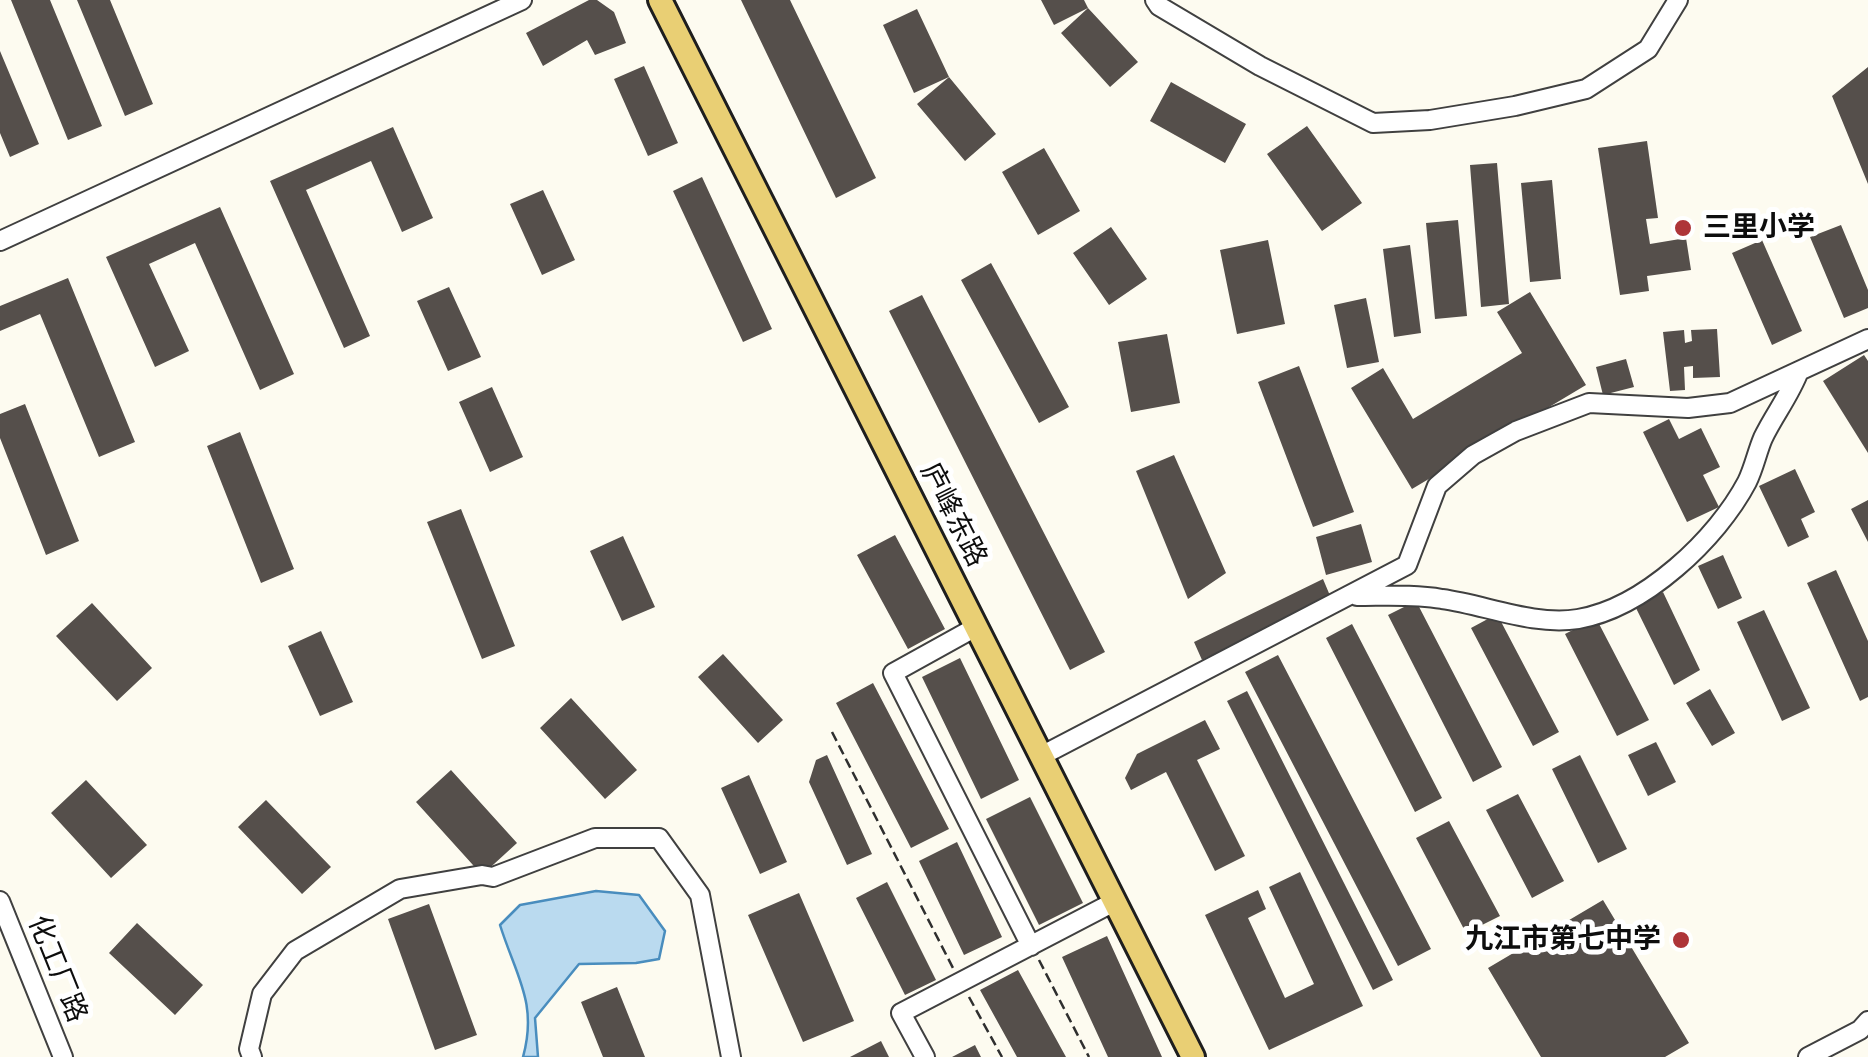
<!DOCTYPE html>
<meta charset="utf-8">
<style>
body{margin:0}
canvas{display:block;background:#fdfbf0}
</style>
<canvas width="1868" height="1057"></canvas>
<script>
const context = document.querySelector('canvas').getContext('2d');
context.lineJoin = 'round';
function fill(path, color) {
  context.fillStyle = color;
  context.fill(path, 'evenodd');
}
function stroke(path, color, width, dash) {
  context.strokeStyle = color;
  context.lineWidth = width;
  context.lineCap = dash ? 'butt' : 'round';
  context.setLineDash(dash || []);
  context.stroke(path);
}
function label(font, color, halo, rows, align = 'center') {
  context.font = font + ' "IBM Plex Serif","Noto Sans SC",serif';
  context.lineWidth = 10;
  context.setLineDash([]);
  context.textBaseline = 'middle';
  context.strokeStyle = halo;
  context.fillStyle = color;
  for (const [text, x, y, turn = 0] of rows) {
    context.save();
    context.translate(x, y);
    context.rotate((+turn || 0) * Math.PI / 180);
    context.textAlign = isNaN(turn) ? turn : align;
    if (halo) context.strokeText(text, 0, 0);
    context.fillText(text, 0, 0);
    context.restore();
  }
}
const water = new Path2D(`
 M596 891 639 895 665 931 659 959 636 963 579 964 535 1018 538 1057H523C538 1003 516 976 500 925L520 905Z`);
const building = new Path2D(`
 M11 0H50L102 126 68 140Z
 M77 0H110L153 104 125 116Z
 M589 0H597L614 12 626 43 595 55 587 40 543 66 526 33Z
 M741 0H790L876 178 836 198Z
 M1041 0H1084L1088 8 1054 25Z
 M1088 8 1138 62 1110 87 1061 33Z
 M917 9 949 77 914 93 883 25Z
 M0 51 39 144 10 157 0 133Z
 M644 66 678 143 648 156 614 79Z
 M1868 67V184L1832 96Z
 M949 77 996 134 965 161 917 104Z
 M1171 82 1246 124 1225 163 1150 121Z
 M1307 126 1362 203 1322 231 1267 154Z
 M393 127 433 218 402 232 371 161 306 190 370 336 344 348 270 181Z
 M1647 141 1658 218 1646 219 1650 244 1686 238 1691 270 1647 276 1649 291 1620 295 1598 148Z
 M1044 148 1080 211 1038 235 1002 172Z
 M1497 163 1509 304 1481 307 1470 165Z
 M702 177 772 329 743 342 673 191Z
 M1552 180 1561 279 1530 282 1521 183Z
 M543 190 575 260 542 275 510 204Z
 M220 207 294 374 260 390 195 243 149 264 189 351 155 367 106 257Z
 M1458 220 1467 316 1435 319 1426 223Z
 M1841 225 1868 290V308L1844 318 1810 237Z
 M1111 227 1147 279 1109 305 1073 253Z
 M1268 240 1285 324 1237 334 1220 250Z
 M1762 240 1802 331 1772 345 1732 253Z
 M1410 245 1421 333 1394 337 1383 249Z
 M991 263 1069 407 1039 423 961 280Z
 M68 278 135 442 99 457 40 314 0 331V306Z
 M449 287 481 357 448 371 417 301Z
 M1530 292 1586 385 1412 489 1351 388 1383 368 1413 419 1522 353 1497 312Z
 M922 295 1105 652 1070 670 889 311Z
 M1366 298 1379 362 1347 368 1334 305Z
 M1717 329 1720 377 1693 378V366L1684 367 1685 390 1670 391 1663 332 1684 330 1685 343 1692 341 1691 330Z
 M1167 334 1180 403 1131 412 1118 342Z
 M1864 355 1868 361V453L1823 381Z
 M1626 359 1634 387 1603 395 1596 367Z
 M1299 366 1354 512 1313 527 1258 382Z
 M492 387 523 457 490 472 459 402Z
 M25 404 79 541 46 555 0 438V414Z
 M1669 419 1679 439 1701 428 1720 467 1703 475 1719 507 1687 522 1643 432Z
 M240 432 294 569 261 583 207 446Z
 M1174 455 1226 573 1188 599 1136 471Z
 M1795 469 1815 512 1801 519 1809 537 1788 547 1759 486Z
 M1868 500V542L1851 509Z
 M461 509 515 646 482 659 427 522Z
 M1361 524 1372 562 1326 575 1316 537Z
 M895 535 945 629 908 649 857 555Z
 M623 536 655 607 622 621 590 551Z
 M1723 555 1742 598 1718 609 1698 566Z
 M1836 570 1868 641V697L1860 701 1807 583Z
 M1323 579 1331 598 1202 660 1194 642Z
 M1663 592 1700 670 1674 685 1635 606Z
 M1416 601 1502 767 1473 782 1388 615Z
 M92 603 152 668 117 701 56 636Z
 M1764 610 1810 708 1782 721 1737 622Z
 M1497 614 1559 732 1533 746 1471 628Z
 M1596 618 1649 720 1617 736 1565 634Z
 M1352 624 1442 798 1415 812 1326 638Z
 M321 631 353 702 320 716 288 646Z
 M723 654 783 720 758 743 698 677Z
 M1278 655 1431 949 1398 966 1245 672Z
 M960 658 1019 780 981 799 922 677Z
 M873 683 949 829 911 848 836 703Z
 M1710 689 1735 733 1712 746 1686 703Z
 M1247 691 1393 980 1373 990 1227 701Z
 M571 698 637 770 605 799 540 728Z
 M1205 720 1220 749 1197 760 1245 856 1215 871 1166 772 1131 790 1125 778 1137 754Z
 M1656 742 1676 782 1648 796 1628 755Z
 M827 755 872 854 847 865 809 782 816 760Z
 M1580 755 1627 849 1598 863 1552 769Z
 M451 770 517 843 482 875 416 802Z
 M749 775 787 862 760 874 721 788Z
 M86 780 147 845 111 878 51 813Z
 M1518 794 1564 881 1532 898 1486 810Z
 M1030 797 1083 903 1039 925 986 819Z
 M266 800 331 867 302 894 238 827Z
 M1449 821 1500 916 1466 933 1416 838Z
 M957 842 1002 937 964 955 919 861Z
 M1300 872 1363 1006 1269 1050 1205 915 1258 890 1266 909 1248 918 1285 998 1314 984 1269 887Z
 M887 882 936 980 905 995 856 898Z
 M799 893 854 1021 803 1042 748 915Z
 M1603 900 1689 1043 1665 1057H1541L1488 968Z
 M429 904 477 1035 435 1050 388 919Z
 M137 923 203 985 175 1015 109 953Z
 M1107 936 1162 1057H1108L1062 957Z
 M1018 970 1066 1057H1017L980 990Z
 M617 987 645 1057H603L581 1002Z
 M881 1041 889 1057H850Z
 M975 1045 981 1057H952Z`);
const path = new Path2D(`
 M832 732 953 968
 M1039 960 1089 1057
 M969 997 1002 1057`);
const minor = new Path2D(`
 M1155 0 1159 6 1260 66 1373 123 1430 120 1515 106 1586 89 1648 49 1678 0
 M0 241 522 0
 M1357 596C1385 596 1414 594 1442 599 1486 605 1533 626 1578 619 1644 608 1717 539 1747 482 1754 468 1757 452 1763 438 1774 415 1790 395 1799 371
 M976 627 893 673 1031 946
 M1041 756 1407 565 1437 486 1473 455 1516 431 1589 403 1688 408 1730 403 1868 339
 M0 901 63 1057
 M252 1057 249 1049 262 994 295 951 400 889 482 875 493 877 595 838H659L700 895 731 1057
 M925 1057 901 1013 1114 902
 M1808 1057 1860 1030 1868 1021`);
const major = new Path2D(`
 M660 0 1193 1057`);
const markers = [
 [1683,228,10,"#ae3538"],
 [1681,940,10,"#ae3538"]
];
const poiNames = [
 ["三里小学",1703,228],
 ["九江市第七中学",1661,940,"right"]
];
const streetNames = [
 ["庐峰东路",953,515,63],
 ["化工厂路",57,969,68]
];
fill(water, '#badaef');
stroke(water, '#498dbe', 2.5);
fill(building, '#554f4b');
stroke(minor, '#404040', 22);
stroke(major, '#1e1e1e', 28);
stroke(path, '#2f2f2f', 2.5, [10, 5]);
stroke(minor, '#fff', 18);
stroke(major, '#e9cf74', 22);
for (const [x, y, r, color] of markers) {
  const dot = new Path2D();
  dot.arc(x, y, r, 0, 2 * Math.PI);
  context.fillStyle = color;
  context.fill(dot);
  stroke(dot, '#fff', 4);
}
label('bold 28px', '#0d0d0d', '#fff', poiNames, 'left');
label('28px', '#0d0d0d', '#fff', streetNames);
</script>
